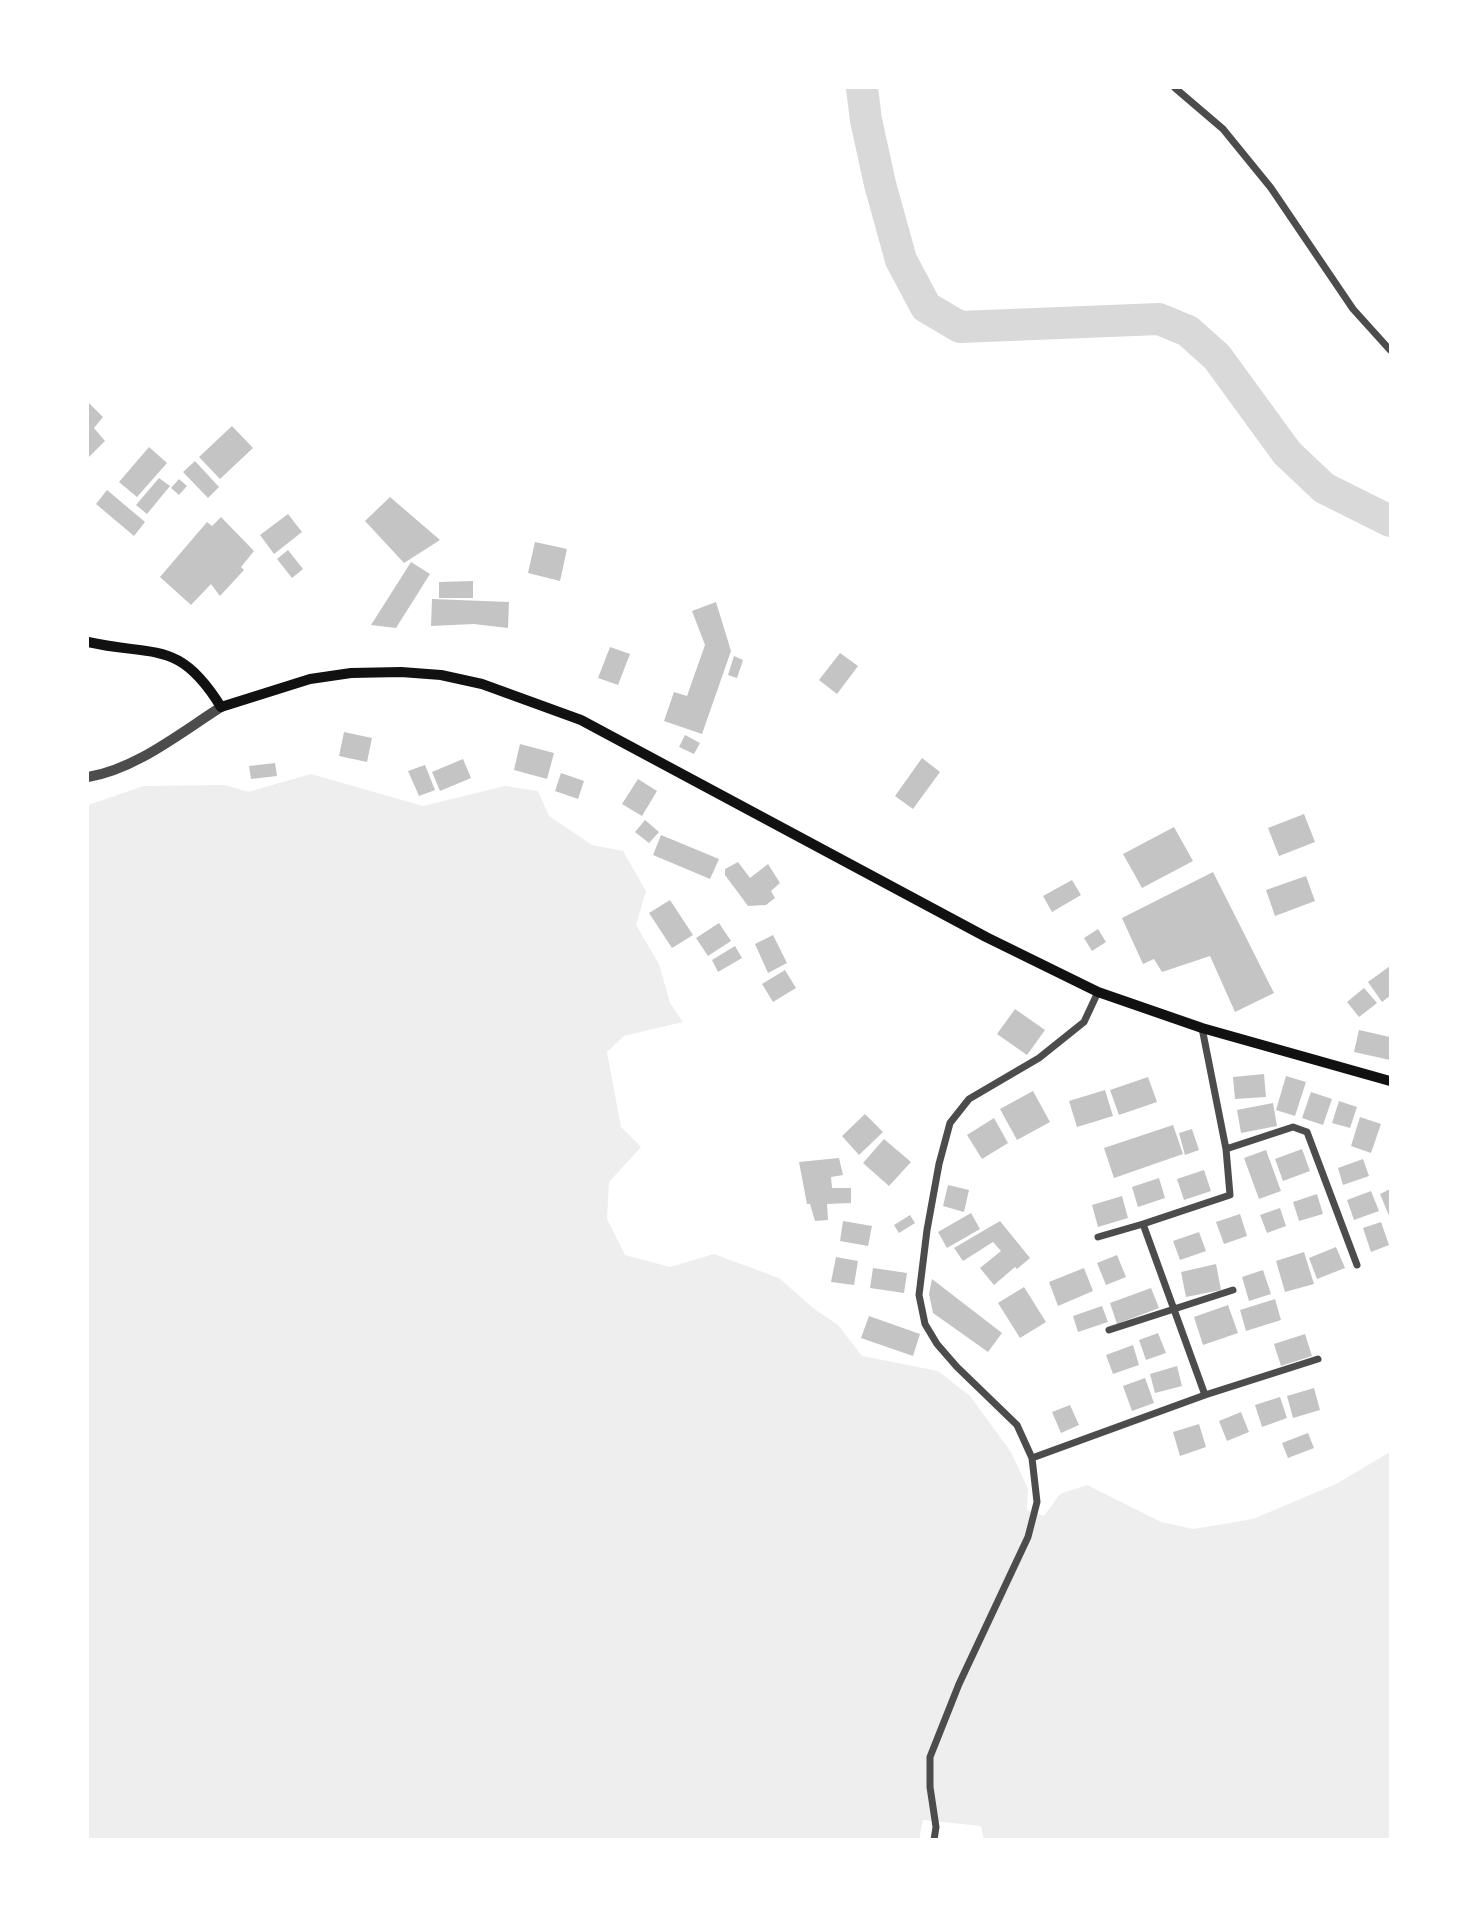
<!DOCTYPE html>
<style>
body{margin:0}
#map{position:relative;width:1478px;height:1927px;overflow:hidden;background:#fff;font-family:Quicksand,sans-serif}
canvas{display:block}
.frame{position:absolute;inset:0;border:89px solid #fff;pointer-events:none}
</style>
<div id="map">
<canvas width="1478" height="1927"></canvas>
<div class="frame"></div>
</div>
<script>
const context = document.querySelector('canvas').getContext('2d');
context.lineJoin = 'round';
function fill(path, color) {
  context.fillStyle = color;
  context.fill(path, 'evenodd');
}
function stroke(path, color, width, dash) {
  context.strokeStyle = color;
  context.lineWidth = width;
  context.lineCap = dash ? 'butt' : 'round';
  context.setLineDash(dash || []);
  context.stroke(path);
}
const green = new Path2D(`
 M311 774 423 806 505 786 538 791 549 816 592 845 623 851 646 891 636 925 659 964 670 1003 683 1022 624 1036 607 1052 621 1127 641 1147 609 1182 607 1219 625 1255 670 1267 714 1254 779 1278 813 1308 838 1325 862 1356 938 1371 970 1396 1011 1452 1028 1489 1027 1510 1044 1516 1060 1494 1087 1485 1161 1522 1193 1529 1253 1519 1336 1484 1390 1452V1839L984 1840 981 1826 923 1820 919 1840 88 1839V805L144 786 225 785 248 792Z`);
const river = new Path2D(`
 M862 88 866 120 880 184 901 260 926 307 960 327 1159 319 1188 331 1217 357 1287 453 1324 488 1390 521`);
const building = new Path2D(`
 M88 402 103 417 94 428 105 441 88 458Z
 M232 426 253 448 220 479 199 457Z
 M149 447 167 463 137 497 119 482Z
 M195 461 219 487 208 498 183 472Z
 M159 478 170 486 147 514 136 505Z
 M179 479 187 486 179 495 171 488Z
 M107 490 145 522 134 536 96 504Z
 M390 497 440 540 404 563 365 521Z
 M288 514 302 532 274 554 260 535Z
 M221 517 254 551 241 567 244 570 220 596 211 584 191 605 160 577 207 522 212 526Z
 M535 542 567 549 560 581 528 573Z
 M288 550 303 569 292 578 277 559Z
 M411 562 430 574 396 628 371 625Z
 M473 581V598H439V582Z
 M432 599 509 602 508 628 474 624 431 626Z
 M716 602 731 651 702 734 664 721 674 692 687 696 705 645 692 611Z
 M610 647 630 654 618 685 598 678Z
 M840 653 858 666 837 694 819 680Z
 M734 656 743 660 737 678 728 675Z
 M344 732 372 738 367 762 339 756Z
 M685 735 700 743 694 754 679 747Z
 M520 744 554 753 547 779 514 770Z
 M922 758 940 772 913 809 895 796Z
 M463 759 471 778 440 791 432 772Z
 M275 763 277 776 251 779 249 766Z
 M425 765 435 790 419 796 408 771Z
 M561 773 584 781 578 799 555 791Z
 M638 779 657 791 642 816 622 804Z
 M1304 814 1315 842 1279 856 1268 828Z
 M645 820 659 832 649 843 635 832Z
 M1174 827 1193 861 1142 888 1123 854Z
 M661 835 719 859 710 879 653 855Z
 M738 862 750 878 768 864 780 883 771 891 775 898 766 905 748 906 725 875V869Z
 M1213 872 1274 993 1235 1012 1210 956 1162 972 1154 959 1143 964 1122 918Z
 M1306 876 1315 901 1275 916 1266 890Z
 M1072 880 1081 895 1052 912 1043 896Z
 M670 900 693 935 672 948 649 913Z
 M719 923 731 941 708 956 696 938Z
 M1098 929 1106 942 1092 951 1084 938Z
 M773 935 787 963 768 973 755 944Z
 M735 946 742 958 718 972 712 960Z
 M1390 966V996L1382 1002 1368 982Z
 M785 970 796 988 773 1002 762 984Z
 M1364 988 1377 1003 1359 1017 1347 1002Z
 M1015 1009 1045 1030 1027 1055 997 1034Z
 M1359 1030 1390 1037V1060L1354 1052Z
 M1264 1074 1266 1097 1235 1099 1233 1077Z
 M1286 1076 1306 1082 1295 1116 1276 1110Z
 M1148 1077 1157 1102 1119 1115 1110 1090Z
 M1105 1090 1113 1116 1077 1127 1069 1101Z
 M1033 1091 1050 1122 1017 1140 1000 1109Z
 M1311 1092 1332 1099 1323 1125 1302 1118Z
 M1339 1101 1357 1107 1350 1128 1332 1123Z
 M1273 1103 1277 1126 1241 1133 1237 1110Z
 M865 1114 883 1132 859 1155 842 1136Z
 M1360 1117 1381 1124 1371 1153 1351 1146Z
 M994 1118 1008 1143 982 1159 967 1135Z
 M1173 1125 1183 1154 1114 1178 1104 1148Z
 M1192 1129 1199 1150 1185 1155 1179 1133Z
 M884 1139 911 1162 889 1186 863 1163Z
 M1302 1149 1310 1171 1283 1181 1275 1159Z
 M1266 1150 1281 1191 1259 1199 1244 1158Z
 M839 1158 843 1175 831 1177 832 1188H851V1203L827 1204 828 1220 815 1221 810 1204H807L799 1162Z
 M1363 1159 1369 1176 1343 1185 1338 1168Z
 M1204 1170 1211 1191 1184 1200 1177 1179Z
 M1159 1178 1165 1198 1138 1207 1132 1187Z
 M948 1185 969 1190 964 1212 943 1206Z
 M1390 1189V1218L1380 1194Z
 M1371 1191 1379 1211 1354 1220 1347 1200Z
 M1317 1194 1323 1214 1299 1221 1293 1202Z
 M1122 1196 1128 1218 1098 1227 1092 1205Z
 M1280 1208 1286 1226 1267 1233 1260 1215Z
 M971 1213 980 1229 947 1248 938 1232Z
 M1240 1214 1247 1236 1224 1244 1216 1222Z
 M910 1215 915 1223 899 1233 894 1225Z
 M843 1221 872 1226 868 1246 840 1241Z
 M1000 1221 1030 1258 1017 1269 1015 1267 994 1285 980 1268 1001 1251 993 1242 963 1261 954 1248Z
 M1381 1222 1389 1245 1371 1252 1363 1228Z
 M1199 1232 1206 1251 1180 1260 1173 1241Z
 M1336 1247 1345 1268 1317 1279 1309 1258Z
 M1304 1252 1314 1284 1285 1292 1276 1261Z
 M1117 1255 1126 1277 1106 1285 1097 1263Z
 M836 1257 858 1261 854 1285 831 1282Z
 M1216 1264 1221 1290 1186 1297 1181 1272Z
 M873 1268 907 1273 904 1293 870 1288Z
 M1084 1268 1093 1291 1058 1306 1049 1282Z
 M1263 1270 1271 1294 1249 1301 1242 1277Z
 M932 1279 1002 1333 988 1352 933 1313 929 1294Z
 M1024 1287 1046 1322 1020 1338 998 1303Z
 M1151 1288 1159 1308 1117 1324 1110 1303Z
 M1275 1299 1281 1320 1246 1331 1240 1310Z
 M1228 1305 1238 1333 1203 1345 1194 1317Z
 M1102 1306 1108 1322 1078 1332 1073 1316Z
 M869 1316 920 1334 913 1356 861 1338Z
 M1158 1333 1166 1353 1146 1360 1139 1340Z
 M1305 1334 1312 1356 1281 1366 1274 1344Z
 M1133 1345 1139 1365 1113 1374 1106 1355Z
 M1177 1366 1182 1386 1155 1393 1150 1374Z
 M1145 1378 1154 1403 1132 1411 1123 1386Z
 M1314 1388 1320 1410 1293 1418 1287 1396Z
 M1280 1397 1287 1418 1262 1427 1255 1405Z
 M1070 1405 1079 1425 1061 1433 1052 1412Z
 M1241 1412 1249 1432 1227 1441 1219 1421Z
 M1199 1424 1206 1447 1180 1456 1173 1432Z
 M1308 1433 1314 1448 1288 1458 1282 1443Z`);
const minor = new Path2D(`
 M1175 88 1223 129 1271 188 1353 309 1390 350
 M1226 1149 1293 1127 1307 1132 1357 1265
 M1098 1237 1143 1224
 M1109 1330 1233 1290
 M1205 1395 1318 1359
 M1032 1458 1205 1395 1143 1224 1230 1195 1226 1149 1202 1028
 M934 1840 936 1827 930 1787V1757L959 1684 1028 1537 1037 1502 1032 1458 1017 1425 957 1367 937 1344 925 1324 919 1295 927 1230 939 1164 950 1123 969 1099 1039 1058 1084 1022 1098 992`);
const tertiary = new Path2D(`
 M88 777C136 769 180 733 221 707`);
const secondary = new Path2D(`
 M88 642C155 657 179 639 221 707L310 679 351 673 401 672 441 675 482 684 581 720 986 937 1098 992 1202 1028 1390 1081`);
fill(green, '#eee');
stroke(river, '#d9d9d9', 32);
fill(building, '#c4c4c4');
stroke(minor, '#4c4c4c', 7);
stroke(tertiary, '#4c4c4c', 10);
stroke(secondary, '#111', 10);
</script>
